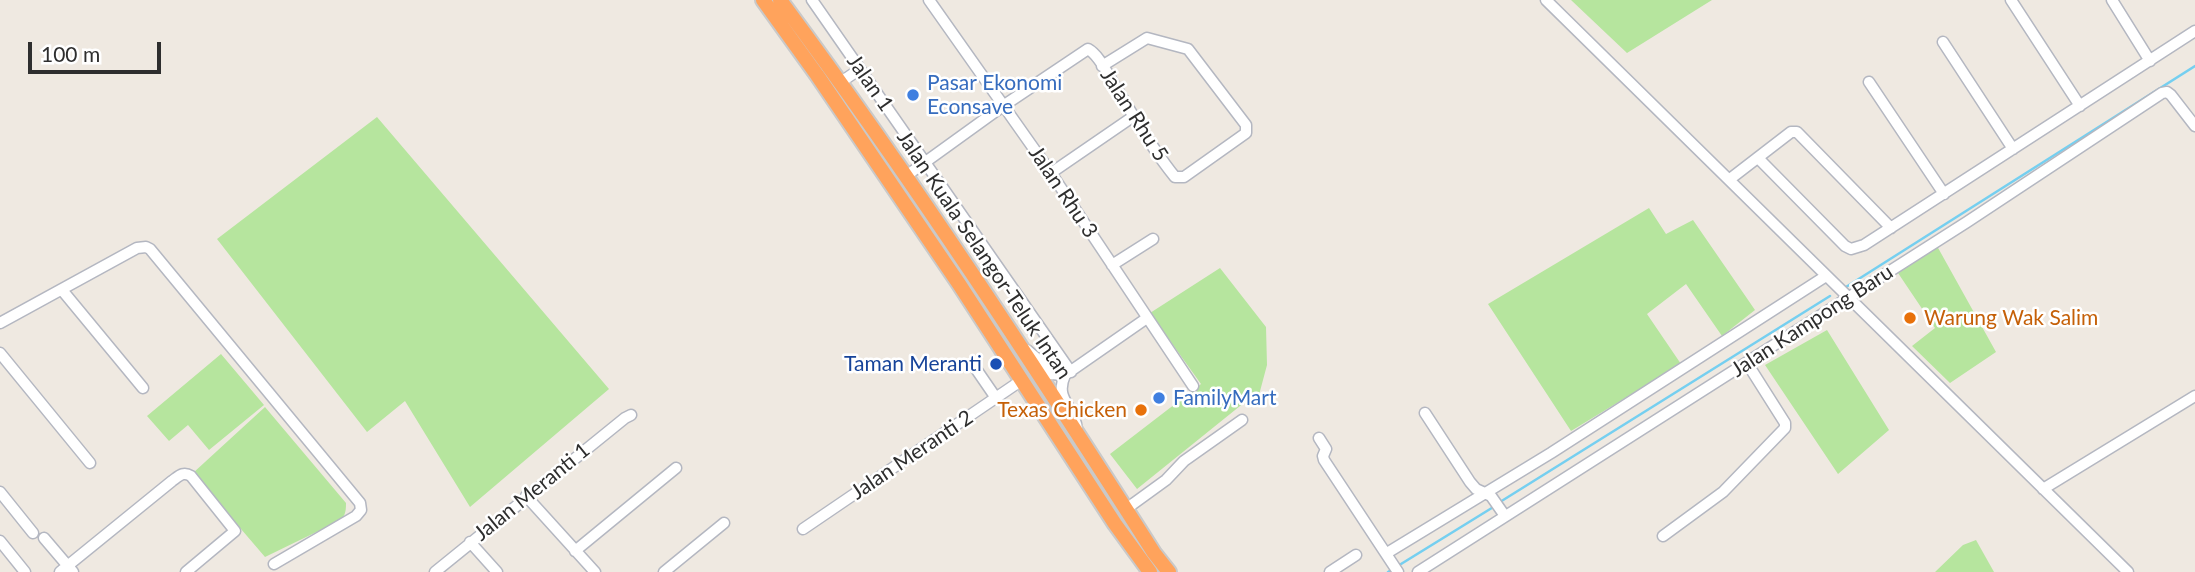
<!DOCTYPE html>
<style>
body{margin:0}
#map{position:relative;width:2195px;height:572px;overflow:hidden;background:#efe9e1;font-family:Lato,sans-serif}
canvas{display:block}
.scale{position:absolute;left:28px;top:42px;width:133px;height:32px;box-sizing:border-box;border:4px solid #2e2e2e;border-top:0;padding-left:9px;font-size:21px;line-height:24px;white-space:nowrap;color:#2e2e2e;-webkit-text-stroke:5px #fff;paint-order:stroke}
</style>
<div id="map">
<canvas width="2195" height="572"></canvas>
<div class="scale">100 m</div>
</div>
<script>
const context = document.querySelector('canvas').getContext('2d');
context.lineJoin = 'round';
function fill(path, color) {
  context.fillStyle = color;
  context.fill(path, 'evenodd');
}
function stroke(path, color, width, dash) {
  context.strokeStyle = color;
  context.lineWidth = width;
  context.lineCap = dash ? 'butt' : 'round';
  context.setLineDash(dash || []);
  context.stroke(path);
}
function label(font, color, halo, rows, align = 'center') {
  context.font = font + ' Lato,sans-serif';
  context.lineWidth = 5;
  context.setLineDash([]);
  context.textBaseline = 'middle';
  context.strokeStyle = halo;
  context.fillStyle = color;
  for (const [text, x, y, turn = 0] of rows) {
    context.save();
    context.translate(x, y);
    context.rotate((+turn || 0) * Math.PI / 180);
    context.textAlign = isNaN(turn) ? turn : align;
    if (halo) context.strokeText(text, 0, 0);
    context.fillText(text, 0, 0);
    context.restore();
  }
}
const green = new Path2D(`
 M1571 0H1712L1627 53Z
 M377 117 609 389 470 507 405 401 367 432 217 239Z
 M1649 208 1666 234 1693 220 1755 310 1722 336 1686 284 1647 314 1681 364 1571 431 1488 304Z
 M1937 246 1996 352 1950 383 1912 346 1935 328 1898 273Z
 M1220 268 1266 327 1267 365 1259 395 1240 406 1137 489 1110 454 1201 384 1150 313Z
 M1827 330 1889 430 1838 474 1765 365Z
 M221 354 264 405 209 450 188 425 169 441 147 416Z
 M265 407 346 503C346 513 345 517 337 522L265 557 193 473Z
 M1976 540 1994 572H1935L1963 545Z`);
const stream = new Path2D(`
 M1846 287 2195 66
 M1500 502 1830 296
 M1388 572 1495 506`);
const minor = new Path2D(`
 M812 0 1071 372
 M929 0 1051 173 1193 386
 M1546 0 2128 572
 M2011 0 2080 106
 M2112 0 2150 61
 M1943 42 2013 149
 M841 82 860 69
 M1869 82 1944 194
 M1758 158 1845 246 1851 249 1864 245 2195 31
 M1051 173 1134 116
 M906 176 1003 106 1088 49C1099 55 1107 73 1114 84 1133 115 1152 149 1175 177H1184L1246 133V125L1188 49 1147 38 1102 66
 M1730 179 1791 132H1797L1891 228
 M1112 265 1153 239
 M62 290 143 388
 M0 323 137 248 146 247 150 249 360 503 361 510 356 516 274 564
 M1027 350 1040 361 1050 374 1065 375 1147 318
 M0 353 90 463
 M974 366 996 398
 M1065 375C1054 400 1074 404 1077 429
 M1425 413 1470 482 1476 489 1491 496 1505 516
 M1319 438 1326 449 1323 456 1324 460 1398 572
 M2043 489 2195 396
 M0 492 33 533
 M526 496 595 572
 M1126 509 1166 480 1184 461 1242 420
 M803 529 1022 380
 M1663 536 1723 492 1785 428V423L1747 363
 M44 538 73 572
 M0 541 25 572
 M470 542 497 572
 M575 551 676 468
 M1387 553 1551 453 1826 276
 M60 572 172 481C179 476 183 471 191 476L235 531 186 572
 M435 572 625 418 631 415
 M664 572 724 523
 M1330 572 1356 555
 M1418 572 1967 222 2162 93 2167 92 2171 95 2195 126`);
const highway = new Path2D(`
 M763 0 817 75 959 284 1115 524 1150 572
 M780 0C913 179 1034 365 1154 553L1169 572`);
const markers = [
 [913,95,7,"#3f7fe0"],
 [1910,318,7,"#e8710a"],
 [996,364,7,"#1a4fb4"],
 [1159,398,7,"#3f7fe0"],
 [1141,410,7,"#e8710a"]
];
const streetNames = [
 ["Jalan 1",870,83,55],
 ["Jalan Rhu 5",1134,115,57],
 ["Jalan Rhu 3",1063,192,56],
 ["Jalan Kuala Selangor-Teluk Intan",984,255,56],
 ["Jalan Kampong Baru",1812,321,-33],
 ["Jalan Meranti 2",912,455,-34],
 ["Jalan Meranti 1",532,492,-39]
];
const shopNames = [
 ["Pasar Ekonomi",927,83],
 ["Econsave",927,107],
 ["FamilyMart",1173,398]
];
const foodNames = [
 ["Warung Wak Salim",1924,318],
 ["Texas Chicken",1127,410,"right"]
];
const transitNames = [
 ["Taman Meranti",982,364]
];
fill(green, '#b6e59e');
stroke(stream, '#75cff0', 2.5);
stroke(minor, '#b4b7c1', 13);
stroke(highway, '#c9c9c9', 18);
stroke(minor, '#fff', 10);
stroke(highway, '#ffa35c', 14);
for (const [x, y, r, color] of markers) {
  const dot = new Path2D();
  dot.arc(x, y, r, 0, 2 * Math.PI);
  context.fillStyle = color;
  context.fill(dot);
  stroke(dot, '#fff', 2.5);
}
label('21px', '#2e2e2e', '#fff', streetNames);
label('21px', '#366cbe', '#fff', shopNames, 'left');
label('21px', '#c56008', '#fff', foodNames, 'left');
label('21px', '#164399', '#fff', transitNames, 'right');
</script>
